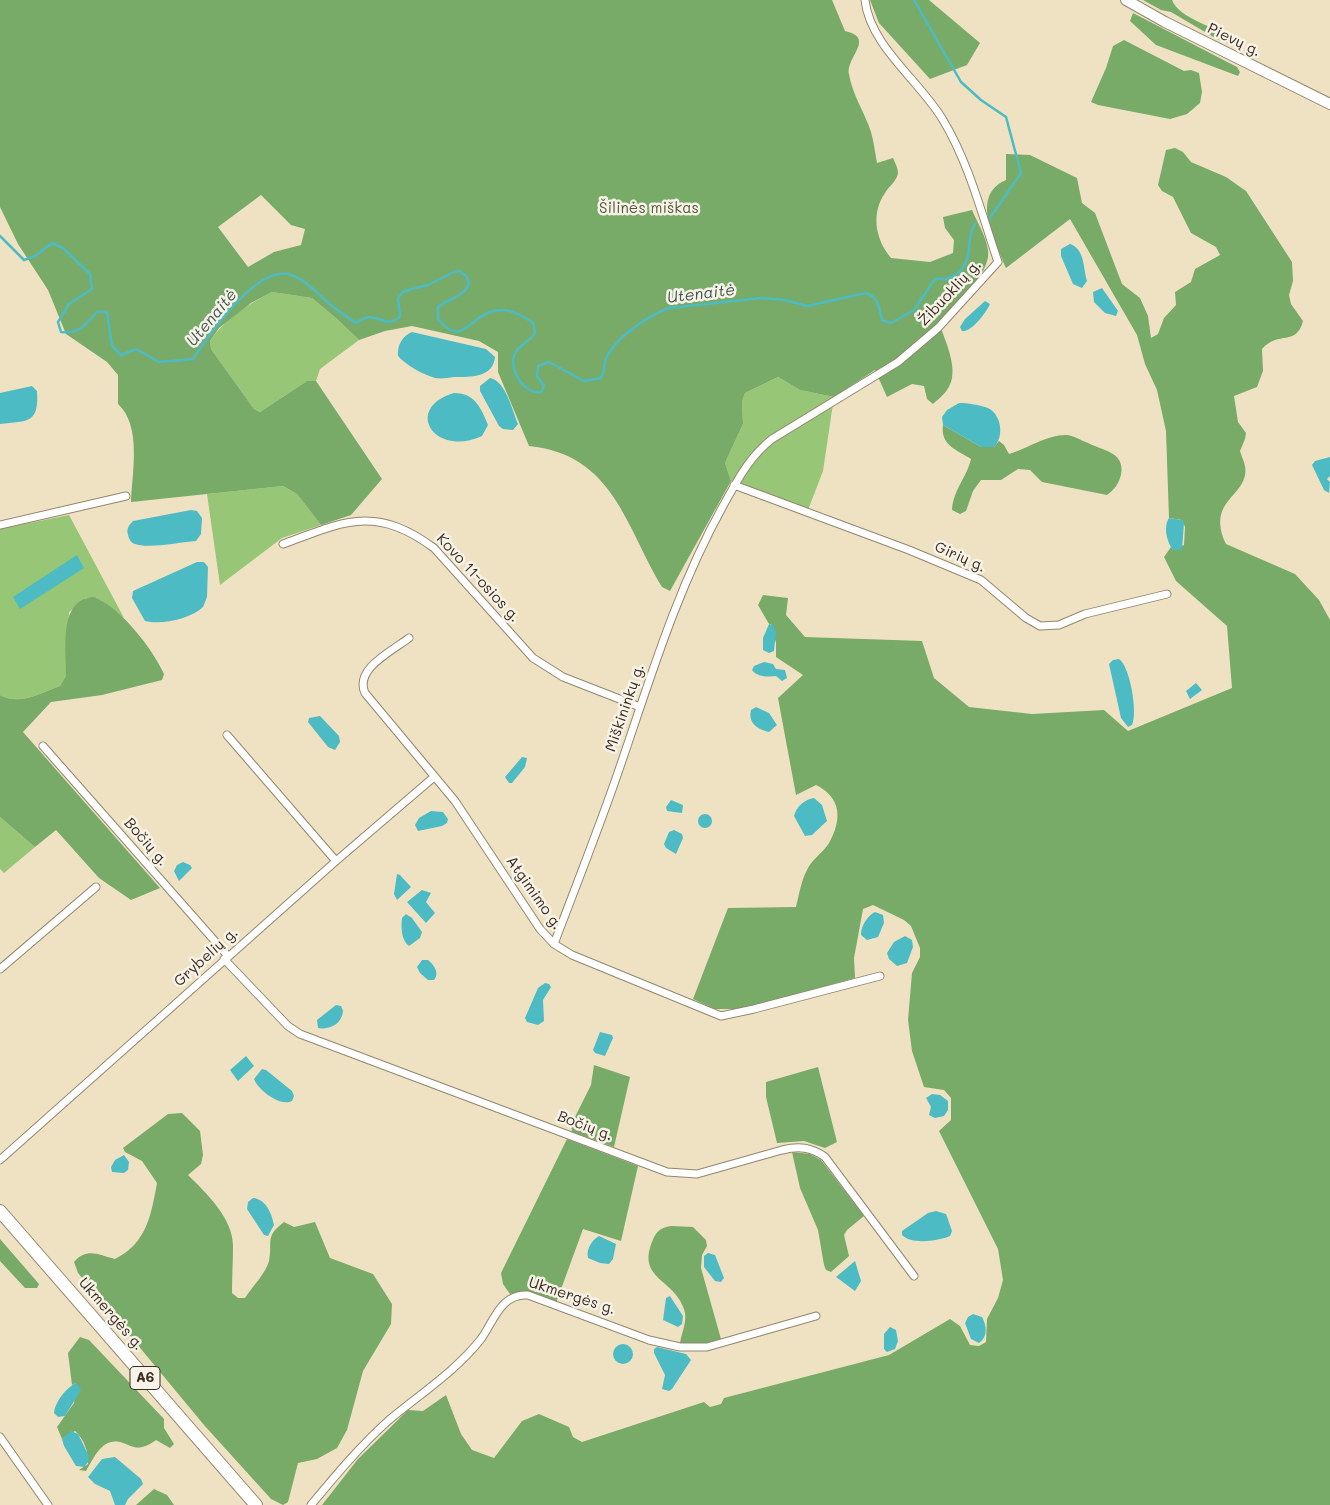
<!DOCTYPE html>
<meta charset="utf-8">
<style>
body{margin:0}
canvas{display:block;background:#eee2c3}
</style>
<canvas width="1330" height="1505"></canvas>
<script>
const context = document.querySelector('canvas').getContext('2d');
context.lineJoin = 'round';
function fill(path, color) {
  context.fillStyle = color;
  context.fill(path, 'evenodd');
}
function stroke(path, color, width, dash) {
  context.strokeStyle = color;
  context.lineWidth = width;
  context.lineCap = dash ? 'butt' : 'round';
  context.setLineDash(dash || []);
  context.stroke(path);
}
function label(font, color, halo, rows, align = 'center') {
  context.font = font + ' Mali,sans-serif';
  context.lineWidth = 5;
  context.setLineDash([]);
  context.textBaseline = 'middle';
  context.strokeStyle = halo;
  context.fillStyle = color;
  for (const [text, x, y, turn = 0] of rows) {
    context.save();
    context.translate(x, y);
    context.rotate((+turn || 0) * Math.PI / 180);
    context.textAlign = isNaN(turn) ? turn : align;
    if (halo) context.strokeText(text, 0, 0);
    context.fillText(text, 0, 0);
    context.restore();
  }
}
const green = new Path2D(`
 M272 292 312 298 337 319 359 340 320 369 316 381H307L260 412 254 409 211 349 210 341C225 319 248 304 272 292Z
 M778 377 800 390 834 397 823 471 808 510 731 481 725 463 743 424 742 402 745 393Z
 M283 486 297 494 321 525 282 538 220 585 207 494Z
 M69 515 124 618 100 600 86 598 69 612 66 676 60 686C40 693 20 706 0 695V529Z
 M0 817 35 847 4 873 0 869Z`);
const forest = new Path2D(`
 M0 0H832L845 31C876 38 846 57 849 74 852 94 865 113 871 132 874 142 875 153 877 163L893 158C895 163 898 168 898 173 897 181 889 186 885 193 871 213 875 239 891 258L930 262 953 253 954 240 945 228 943 217 972 210C977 222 986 236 988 250 992 273 954 306 939 322 945 342 961 371 947 390 944 395 937 400 933 404L927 399 924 386 912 384 887 397 875 370 834 397 800 390 778 377 745 393 742 402 743 424 725 463 731 481 670 591 662 587C626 527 613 454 529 446L498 372V352L479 341 412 326 385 331 359 340 337 319 312 298 272 292 251 303 219 328 210 341 211 349 254 409 260 412 307 381H316L382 479 351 515 321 525 297 494 283 486 131 502C132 473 142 426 118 404V375L107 362 66 334 48 290 18 244 0 207ZM261 195 291 225 305 229 301 245 274 252 248 267 218 227Z
 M870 0H929L980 43 967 65 930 79 879 23Z
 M1143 0H1172C1178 18 1220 30 1236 38V42L1232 45 1217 39 1171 12 1161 10Z
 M1133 13 1237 67 1240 72 1238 76 1156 45 1130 21Z
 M1124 40 1184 71 1191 70 1199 73 1202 92 1200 103 1187 114 1170 119 1098 105 1091 102 1106 68 1113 46Z
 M1175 148 1183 152 1191 162 1226 177 1246 191 1292 262 1293 281 1289 295 1291 304 1303 321C1296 347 1279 330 1262 349L1263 371 1257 387 1234 396 1238 422 1246 433 1245 439 1240 451C1241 455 1244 461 1245 466 1250 497 1205 498 1226 544L1295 574 1319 600 1330 620V1505H322L358 1459 408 1410 423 1411 446 1395 461 1434 472 1450 494 1458 522 1421 539 1414 569 1427 573 1437 582 1442 704 1402 710 1407 721 1404 724 1398 889 1355 950 1319 960 1326 970 1345 979 1346 986 1342 987 1319 998 1298 1003 1280 998 1249 939 1131 951 1120V1098L944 1090 924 1087 912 1051 908 1020 912 973 920 957V948L911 926 904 920 873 905 863 909 854 958 855 978 744 1009H715L693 999 728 908 796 907C799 895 801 881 807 870 811 860 823 853 829 843 842 820 842 798 816 785L796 795 778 698 803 675 776 657V643L771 624H769L758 605 763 595 788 598 786 615 805 637 922 641 934 678 969 707 1032 714 1104 710 1128 731 1232 688 1227 626 1176 581 1164 557 1171 547 1173 550 1184 545 1185 527 1182 520 1169 518 1166 431 1157 390 1145 364 1137 335 1070 219 1006 268C996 242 969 196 1006 180V154L1030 155 1077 178 1082 203 1095 213 1122 284 1140 298 1148 316 1151 338 1158 334 1164 318 1176 305 1175 292 1191 282 1195 269 1220 255 1216 247 1191 233 1173 197 1162 191 1158 185 1166 150Z
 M943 425 981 447H994L999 441 1004 445 1009 454C1029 448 1046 435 1066 435 1073 435 1082 441 1088 443 1096 447 1105 449 1113 454 1129 464 1120 487 1107 495L1042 482 1030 470 1018 469 1001 480H981L973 491 966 511 960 514 952 510C953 490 967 477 971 459 957 450 940 445 943 425Z
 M94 597C121 608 152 648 164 674L162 680 102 695 51 702 23 732 160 888 131 900 99 878 56 830 35 847 0 817V695C20 706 40 693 60 686L66 676C67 651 57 599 94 597Z
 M594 1065 630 1077 614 1147 572 1132 571 1125 591 1085Z
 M818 1067 837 1142 825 1148 804 1141 777 1143 766 1097V1082Z
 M182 1113 200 1131 203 1155 201 1164 188 1175C206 1193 233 1218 233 1246 233 1261 232 1277 232 1293L238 1298H245C252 1287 266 1273 269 1261 273 1242 264 1237 284 1222L294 1227 315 1222 330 1258 373 1274 392 1304 391 1324 363 1371 347 1430 337 1448 317 1459 298 1463 288 1502 283 1505 271 1499 204 1425 78 1273 74 1262C87 1247 99 1255 115 1259 147 1243 151 1215 157 1183L142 1161 125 1152 123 1148 168 1114Z
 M567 1139 638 1166 621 1241 583 1229 556 1303C541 1297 526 1289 510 1294L503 1284 501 1273Z
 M792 1152 810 1154 821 1160 864 1216 847 1230 844 1235 849 1256 831 1272 826 1270 824 1265 818 1230 800 1188Z
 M671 1226 693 1227 706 1240 707 1246 702 1255 701 1268 721 1339 707 1343H680C682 1331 688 1321 684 1309 674 1279 637 1279 652 1242 656 1231 660 1228 671 1226Z
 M0 1239 39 1284 37 1288H25L0 1261Z
 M80 1337 89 1340 164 1419V1428L174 1444 170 1448 156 1440C152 1443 147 1446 142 1447 134 1449 130 1445 123 1443 103 1436 95 1456 86 1471L79 1470 88 1464C89 1453 84 1439 75 1431L62 1439 57 1427 74 1403 76 1383 72 1385 68 1353Z
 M154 1489 167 1495 174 1505H136Z`);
const water = new Path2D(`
 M1070 244C1085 249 1083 268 1087 281L1082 288 1073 284 1061 256V249Z
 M1102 288 1118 311 1116 316 1105 313 1094 302 1093 292Z
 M985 301 990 304C986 313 971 333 962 331L960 327 965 319Z
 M412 332 486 349 495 357C493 378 470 377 454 377 448 378 441 379 435 378 422 374 407 366 398 356 397 346 402 336 412 332Z
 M490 378C506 381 512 410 518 424L513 430 503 429 499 426 480 391V386Z
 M32 386 37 391C39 423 29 421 0 424V393Z
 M454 393C475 393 481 408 488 425L482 436C434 458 403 408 454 393Z
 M959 403C968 403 980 405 988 408 1002 415 1004 437 994 447H981L943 425 942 417 947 410Z
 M1330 457V476L1327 479 1330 482 1329 493 1324 490 1312 465 1315 461Z
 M191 510 197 511 202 518 201 534 196 541C181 542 148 549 135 544 131 543 129 539 128 535 126 529 129 525 133 521Z
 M1169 518 1182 520 1184 523 1182 550H1173C1167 542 1163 527 1169 518Z
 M77 555 84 568 20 609 13 597Z
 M197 562H204L208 567 207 597 203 607C190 619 162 625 145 621L132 598 133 591Z
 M769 624 773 625 776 632 774 651 769 653 763 650V638Z
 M1119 659C1130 666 1138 713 1132 725L1128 727 1121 718 1109 664 1113 660Z
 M764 662 773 664 776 669 785 670 787 678 782 681 776 676C768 677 757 677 752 670L754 666Z
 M1196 683 1202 690 1190 699 1186 691Z
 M756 707 769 713 777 725 769 732C757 729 748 723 751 710Z
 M320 716 339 736 340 742 335 750 328 747 308 722 309 718Z
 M522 757 527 758 525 767 512 783H509L505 777Z
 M814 798 822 805 827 821 812 835 805 836 794 816C796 807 805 799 814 798Z
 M671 800 683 805 682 813 667 811 666 807Z
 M431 811 443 812 448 819 447 823 442 826 418 831 415 825 419 818Z
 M698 821a7 7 0 1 1 14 0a7 7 0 1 1-14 0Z
 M674 830 682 834 683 838 676 854 666 848 664 844 669 832Z
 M183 862 190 865 192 868 179 881 174 871 177 865Z
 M397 874 400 875 411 887 397 900 394 894Z
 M422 890 431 893 426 902 435 913 426 923 407 902Z
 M875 912 883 915 884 923 878 937 867 940 861 935C861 926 867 916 875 912Z
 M406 914 412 918 422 932 420 938 409 946C401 940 401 927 402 918Z
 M905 936 912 940 913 947 907 963 897 966 889 959 887 953 894 942Z
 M422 960H428C434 965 440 973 434 980H428L420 973 417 967Z
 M545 983 549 984 551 987 543 1000 544 1021 538 1025 527 1022 525 1018 538 988Z
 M336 1005 341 1006 343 1011C342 1024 330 1030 318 1028L317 1020Z
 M600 1032 612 1035 613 1038 605 1056 595 1053 593 1050Z
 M246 1056 254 1066 238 1081 230 1070Z
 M262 1069 266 1070 292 1091 294 1096 292 1101C280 1107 258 1090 254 1079Z
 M932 1094 940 1095 948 1101V1110L944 1116 935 1118 929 1115 931 1107 926 1098Z
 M124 1155 129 1162 128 1170 124 1173 112 1172 111 1167 115 1160Z
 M253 1198C266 1199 272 1214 274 1225L268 1236 264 1235 247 1209 248 1202Z
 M936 1211 946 1214 952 1231 950 1236C939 1241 911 1245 902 1235V1231L928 1213Z
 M599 1236 616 1244 613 1259 609 1264 600 1263 588 1258C586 1249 592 1240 599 1236Z
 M708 1253 715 1255 724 1278 721 1282 715 1281 704 1267V1256Z
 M855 1261 861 1281 855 1291 836 1277Z
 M670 1296 683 1316 682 1324 678 1327 663 1320 666 1298Z
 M973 1314 982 1317C987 1326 988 1337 979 1343L971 1339 965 1323 968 1317Z
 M890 1327 896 1330 898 1341 895 1349 887 1352 884 1349V1334Z
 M613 1354a10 10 0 1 1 20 0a10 10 0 1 1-20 0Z
 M657 1347 686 1354 691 1360 672 1389 669 1391 662 1389 665 1375 654 1353V1349Z
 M76 1383 81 1390 65 1416 58 1417 54 1413C55 1402 66 1388 76 1383Z
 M71 1431 78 1434 88 1454 89 1461 84 1467 76 1466 64 1446 62 1439Z
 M115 1457 141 1479 143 1484 128 1499 125 1505H115L110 1491 95 1484 88 1477 102 1459Z`);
const stream = new Path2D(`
 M914 0 961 82 981 100 1006 117 1021 173 990 218
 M0 236 24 260 35 256 52 243 63 248 90 274 92 289 69 304 58 322 61 332C80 334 85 325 97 312H107L112 346 121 355 136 349 159 362 193 359C209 335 257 264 291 275 304 279 315 291 325 300 334 308 345 316 356 323 359 321 364 318 368 317 380 317 390 328 400 316L398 298 403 292 411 289 428 285 454 272 460 271 466 276 469 283C464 298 448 298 438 307V319C462 348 468 319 490 312 506 306 520 314 533 323L535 333C530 342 517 345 514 356 509 371 525 395 541 392L544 386 537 376 538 366 549 362 584 381 601 378C606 370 603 363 607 356 617 337 650 314 670 308L761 298 785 300 807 306 866 293C879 297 879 308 882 320L891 323 914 310 935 279C940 277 941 280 946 279 979 269 963 237 976 223`);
const street = new Path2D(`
 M734 485 909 550 981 580 1026 618 1040 626 1059 625 1085 614 1167 594
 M0 525 126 496
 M283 544C345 521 375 505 434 548L533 658 563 677 640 707
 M409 638C392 651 354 669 365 693L455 801 540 929 554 944 572 955 721 1016 754 1009 880 976
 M227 735 336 861
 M43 746 228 956
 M554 944C574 891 595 838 614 784 647 690 674 594 723 506 737 481 749 457 772 439L898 362 938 328 998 262C982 215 969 163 943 120 920 81 870 46 865 0
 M224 959 288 1026 300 1034 667 1172 697 1174 782 1150C799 1146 811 1147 825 1157L914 1276
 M0 969 96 887
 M0 1160 336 861 434 777
 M0 1437 48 1505
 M311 1505C336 1475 360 1446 389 1420 420 1394 456 1371 481 1339 494 1321 501 1293 528 1295L649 1340 680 1347H707L816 1316`);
const secondary = new Path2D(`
 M1126 0 1165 22 1330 104`);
const highway = new Path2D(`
 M0 1211 256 1505`);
const shields = [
 [145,1378,30]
];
const shieldNames = [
 ["A6",145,1378]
];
const streetNames = [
 ["Pievų g.",1234,40,26],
 ["Žibuoklių g.",950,293,-47],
 ["Girių g.",960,557,24],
 ["Kovo 11-osios g.",478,578,47],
 ["Miškininkų g.",625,708,-71],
 ["Bočių g.",146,842,49],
 ["Atgimimo g.",534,893,55],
 ["Grybelių g.",206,957,-42],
 ["Bočių g.",585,1126,21],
 ["Ukmergės g.",572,1296,18],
 ["Ukmergės g.",111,1314,49]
];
const parkNames = [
 ["Šilinės miškas",649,208]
];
const waterNames = [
 ["Utenaitė",701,294,-7],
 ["Utenaitė",212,318,-50]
];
fill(green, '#96c676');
fill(forest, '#78ab67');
fill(water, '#4dbbc4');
stroke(stream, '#4dbbc4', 2.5);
stroke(street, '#948670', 9);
stroke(secondary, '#948670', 12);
stroke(highway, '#948670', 14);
stroke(street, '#fff', 7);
stroke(secondary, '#fff', 10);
stroke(highway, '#fff', 12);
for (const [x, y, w] of shields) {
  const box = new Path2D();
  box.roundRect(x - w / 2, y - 11.5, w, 23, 4);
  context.fillStyle = '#f7f3e8';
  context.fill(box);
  stroke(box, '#3b2a1e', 1);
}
label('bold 14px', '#3b2a1e', null, shieldNames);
label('15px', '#3b2a1e', '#f7f3e8', streetNames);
label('15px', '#565938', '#f7f3e8', parkNames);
label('italic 16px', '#405650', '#f7f3e8', waterNames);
</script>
